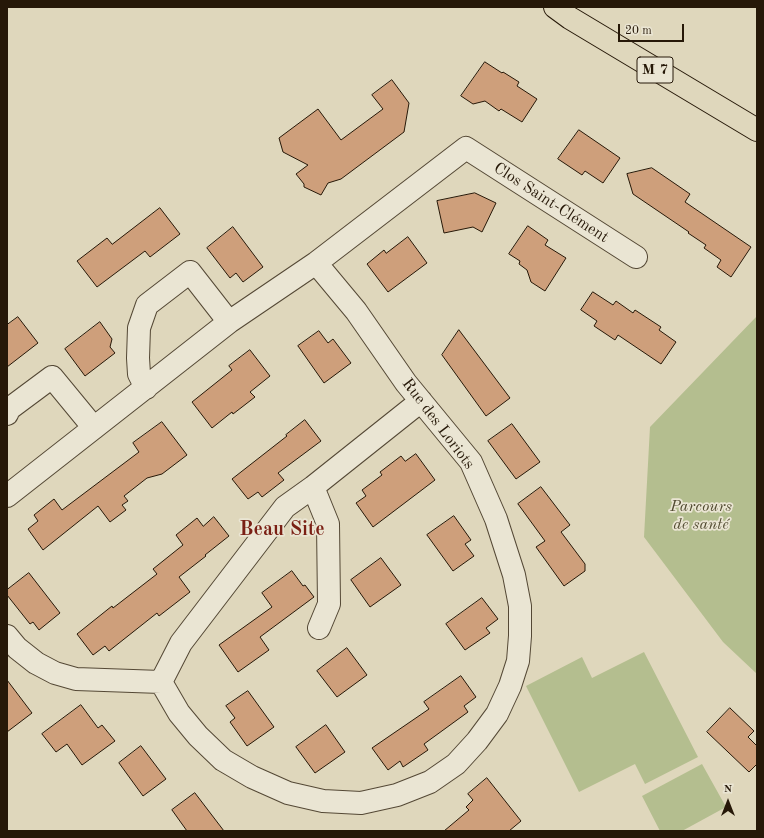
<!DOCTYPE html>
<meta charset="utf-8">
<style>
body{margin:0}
#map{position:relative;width:764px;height:838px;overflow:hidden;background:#dfd7bc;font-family:"Old Standard TT",serif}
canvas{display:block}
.frame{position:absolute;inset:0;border:8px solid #261808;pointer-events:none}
.north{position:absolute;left:708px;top:782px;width:40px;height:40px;-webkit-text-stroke:3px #eae5d3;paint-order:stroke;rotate:0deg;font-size:11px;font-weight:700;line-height:16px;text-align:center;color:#261808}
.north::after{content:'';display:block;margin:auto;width:14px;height:18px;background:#261808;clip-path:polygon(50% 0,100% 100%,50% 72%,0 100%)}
.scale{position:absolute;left:618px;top:24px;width:66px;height:18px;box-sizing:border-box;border:2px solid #261808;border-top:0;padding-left:5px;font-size:12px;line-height:14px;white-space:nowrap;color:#261808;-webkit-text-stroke:3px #eae5d3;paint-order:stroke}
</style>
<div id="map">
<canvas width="764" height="838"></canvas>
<div class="frame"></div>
<div class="north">N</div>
<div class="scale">20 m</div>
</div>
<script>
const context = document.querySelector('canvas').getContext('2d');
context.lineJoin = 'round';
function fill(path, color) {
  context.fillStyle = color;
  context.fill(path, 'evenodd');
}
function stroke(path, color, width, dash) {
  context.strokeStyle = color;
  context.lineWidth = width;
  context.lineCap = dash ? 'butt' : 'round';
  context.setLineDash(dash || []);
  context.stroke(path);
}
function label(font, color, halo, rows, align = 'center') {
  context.font = font + ' "Old Standard TT",serif';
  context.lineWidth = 3.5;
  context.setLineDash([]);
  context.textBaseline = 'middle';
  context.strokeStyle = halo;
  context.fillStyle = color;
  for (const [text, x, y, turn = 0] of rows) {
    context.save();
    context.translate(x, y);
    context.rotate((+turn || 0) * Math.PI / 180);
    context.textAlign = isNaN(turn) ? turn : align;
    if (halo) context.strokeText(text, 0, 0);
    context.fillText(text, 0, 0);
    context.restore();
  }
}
const green = new Path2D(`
 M757 316V674L723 642 644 537 650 427Z
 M644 652 698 757 645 784 635 764 579 792 526 686 582 657 592 678Z
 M702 764 726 807 682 831H660L642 796Z`);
const building = new Path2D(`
 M485 62 502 73 503 72 519 82 517 86 537 99 522 122 501 109 499 111 485 101 473 104 461 96Z
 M392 80 409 103 404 132 341 179 328 183 321 195 304 187V184L296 174 308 165 283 152 279 138 318 109 341 140 383 109 372 95Z
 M579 130 620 158 603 183 585 171 582 175 558 159Z
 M652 168 690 194 685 202 751 247 731 277 717 267 721 260 704 248 706 245 688 233 689 232 633 194 627 174Z
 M475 193 496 203 482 232 473 227 444 233 437 201Z
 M160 208 180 234 150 257 145 251 97 287 77 261 107 238 112 244Z
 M528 226 548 240 545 245 566 258 545 291 531 282 527 270 519 264 520 261 509 254Z
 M233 227 263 267 243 282 236 273 230 278 207 248Z
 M408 237 427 263 388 292 367 264 384 250 386 253Z
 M593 292 613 305 616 301 633 313 635 310 661 327 659 330 676 342 661 364 618 335 615 340 594 326 597 321 581 310Z
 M18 317 38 343 7 367V325Z
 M100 322 112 339 110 347 115 353 85 376 65 349Z
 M459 330 510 398 486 416 442 355Z
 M319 331 328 343 333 339 351 363 324 383 298 346Z
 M250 350 270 376 250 392 255 397 233 414 232 412 212 428 192 402 232 370 229 366Z
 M305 420 321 441 278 473 284 480 262 497 258 492 248 499 232 479 287 436 286 435Z
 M162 422 187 455 162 474 147 478 124 496 128 501 122 505 126 510 110 522 98 506 43 550 28 529 38 521 34 515 54 499 62 510 139 452 133 443Z
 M512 424 540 462 516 479 488 441Z
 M416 454 435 480 373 527 356 503 366 496 362 490 382 475 380 472 401 456 405 461Z
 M541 487 570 525 561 532 585 564V571L564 586 536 547 545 541 518 504Z
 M454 516 471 540 465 544 474 556 453 571 427 535Z
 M214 517 229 536 205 555 206 556 179 577 190 592 159 616 157 613 109 651 105 646 93 655 77 634 112 606 113 608 157 574 153 569 183 545 176 535 197 518 203 526Z
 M381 558 401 585 370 607 351 580Z
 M292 571 303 586 305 585 314 597 260 637 269 650 238 672 219 645 272 607 262 593Z
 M29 573 60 613 39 630 33 622 30 624 7 595V590Z
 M482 598 498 619 486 628 490 633 465 650 446 624Z
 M347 648 367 675 337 697 317 671Z
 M461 676 476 697 464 706 468 712 424 744 428 750 403 767 400 761 388 770 372 748 429 709 424 702Z
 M7 680 32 713 7 732Z
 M248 691 274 727 247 746 230 722 235 718 226 706Z
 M81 705 98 728 102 725 115 741 82 765 67 744 56 752 42 734Z
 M730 708 754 731 748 737 757 746V764L749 772 707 732Z
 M326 725 345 752 315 773 296 747Z
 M141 746 166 779 143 796 119 763Z
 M487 778 521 821 509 831H444L469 810 466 807 473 800 468 794Z
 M195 793 224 831H187L172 810Z`);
const minor = new Path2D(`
 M146 388 139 374 138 358 139 328 147 305 190 272 229 322
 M7 414 9 409 52 377 94 428
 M313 487 328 524 329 604 319 628
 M7 496 229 322 316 263 466 148 636 257
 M7 636 17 648 36 663 55 673 76 679 161 682 181 643 285 507 313 487 421 401
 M161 682 179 713 198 736 223 760 252 777 288 793 323 801 361 803 397 795 430 782 456 764 477 741 497 714 510 686 518 661 520 636V606L514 575 496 519 471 462 406 383 356 311 316 263`);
const major = new Path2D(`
 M555 7 570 18 757 130`);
const shields = [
 [655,70,36]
];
const shieldNames = [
 ["M 7",655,70]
];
const streetNames = [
 ["Clos Saint-Clément",551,203,33],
 ["Rue des Loriots",438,424,53]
];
const parkNames = [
 ["Parcours",701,507],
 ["de santé",701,525]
];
const districtNames = [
 ["Beau Site",282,530]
];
fill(green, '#b4be8f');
fill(building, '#ce9f7b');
stroke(building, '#261808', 1);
stroke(minor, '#544835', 24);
stroke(major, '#261808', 24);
stroke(minor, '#eae5d3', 22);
stroke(major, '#dfd7bc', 22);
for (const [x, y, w] of shields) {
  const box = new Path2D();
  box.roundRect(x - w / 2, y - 13, w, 26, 3);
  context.fillStyle = '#eae5d3';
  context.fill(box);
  stroke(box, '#261808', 1);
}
label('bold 15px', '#261808', null, shieldNames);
label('16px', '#261808', '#eae5d3', streetNames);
label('italic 16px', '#514a30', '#eae5d3', parkNames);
label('bold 20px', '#7a1f14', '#eae5d3', districtNames);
</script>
